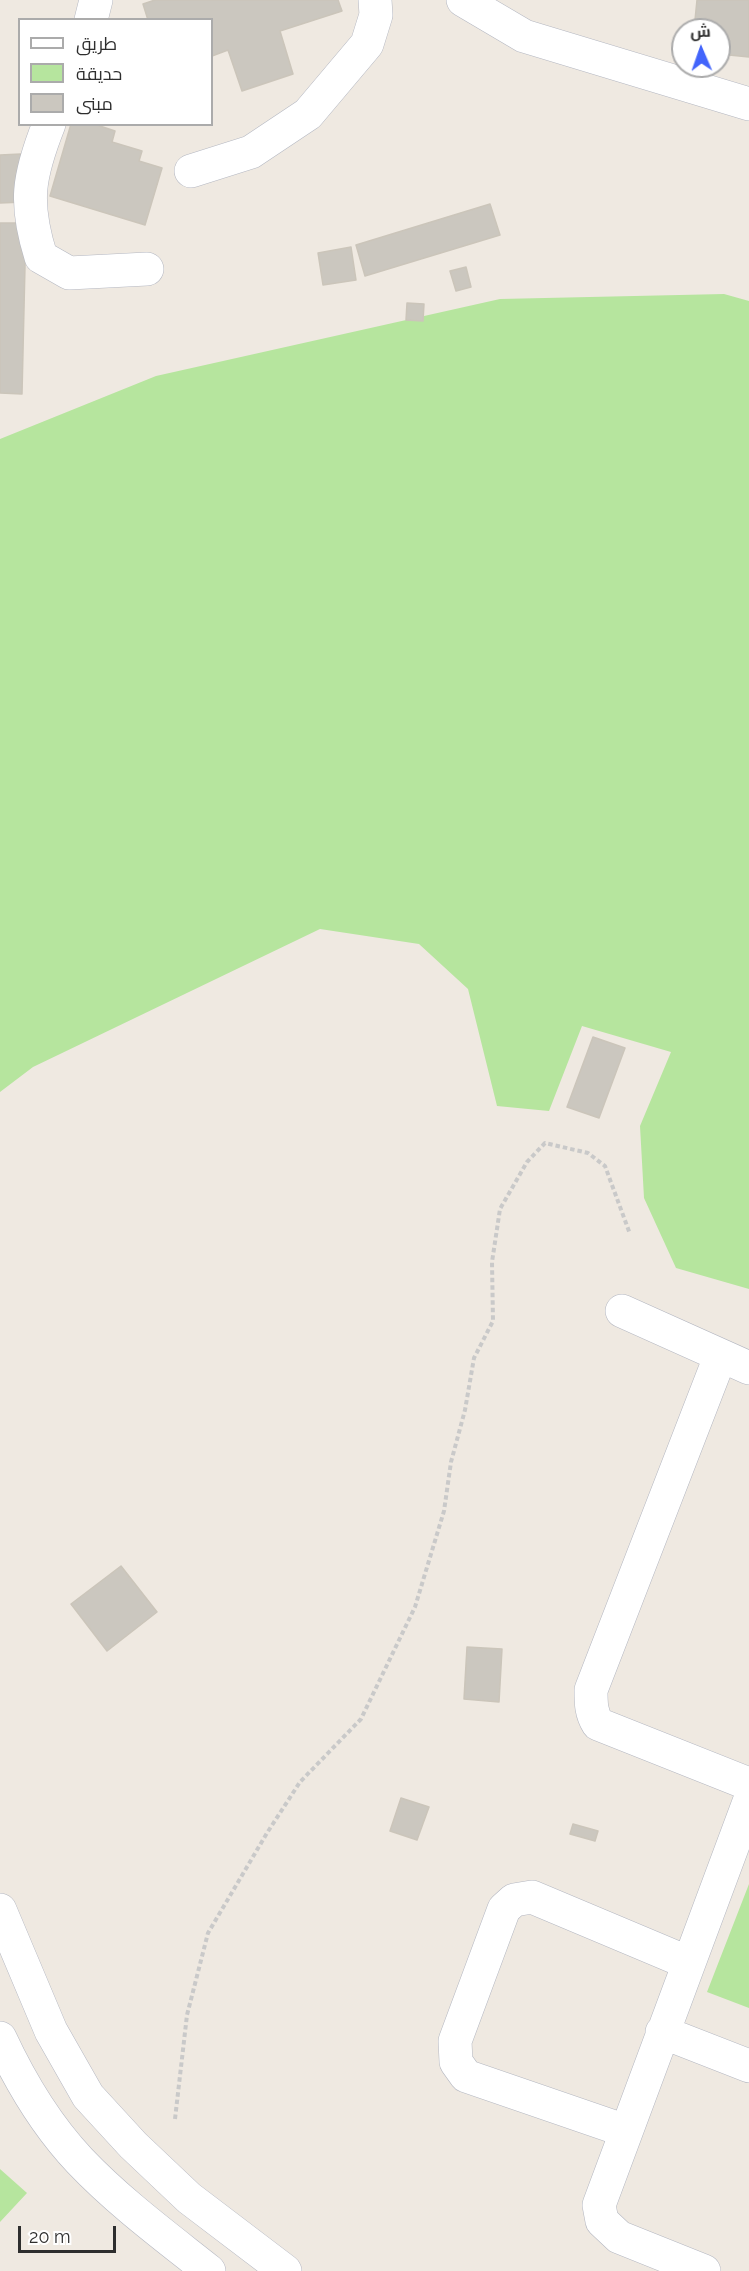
<!DOCTYPE html>
<meta charset="utf-8">
<style>
body{margin:0}
#map{position:relative;width:749px;height:2271px;overflow:hidden;background:#efe9e1;font-family:Raleway,Cairo,sans-serif}
canvas{display:block}
.legend{position:absolute;left:18px;top:18px;width:195px;height:108px;box-sizing:border-box;background:#fff;border:2px solid #ababab;margin:0;padding:8px 10px;list-style:none;font-size:18px;color:#2e2e2e}
.legend li{display:flex;align-items:center;gap:12px;height:30px}
.legend b{width:30px;border:2px solid #ababab}
.north{position:absolute;left:671px;top:18px;width:60px;height:60px;box-sizing:border-box;background:#fff;border:2px solid #ababab;border-radius:50%;rotate:358deg;font-size:16px;font-weight:700;line-height:24px;text-align:center;color:#2e2e2e}
.north::after{content:'';display:block;margin:auto;width:21px;height:27px;background:#4264fb;clip-path:polygon(50% 0,100% 100%,50% 72%,0 100%)}
.scale{position:absolute;left:18px;top:2226px;width:98px;height:27px;box-sizing:border-box;border:3px solid #2e2e2e;border-top:0;padding-left:8px;font-size:18px;line-height:21px;white-space:nowrap;color:#2e2e2e;-webkit-text-stroke:4px #fff;paint-order:stroke}
</style>
<div id="map">
<canvas width="749" height="2271"></canvas>
<ul class="legend">
<li><b style="height:8px;background:#fff"></b>طريق</li>
<li><b style="height:16px;background:#b6e59e"></b>حديقة</li>
<li><b style="height:16px;background:#cbc7bf"></b>مبنى</li>
</ul>
<div class="north">ش</div>
<div class="scale">20 m</div>
</div>
<script>
const context = document.querySelector('canvas').getContext('2d');
context.lineJoin = 'round';
function fill(path, color) {
  context.fillStyle = color;
  context.fill(path, 'evenodd');
}
function stroke(path, color, width, dash) {
  context.strokeStyle = color;
  context.lineWidth = width;
  context.lineCap = dash ? 'butt' : 'round';
  context.setLineDash(dash || []);
  context.stroke(path);
}
const green = new Path2D(`
 M724 294 749 301V1289L676 1268 644 1198 640 1126 671 1052 582 1026 549 1111 497 1106 468 989 419 944 320 929 33 1067 0 1092V439L156 376 500 299Z
 M749 1884V2008L707 1992Z
 M0 2169 27 2193 0 2222Z`);
const building = new Path2D(`
 M155 0H338L342 11 280 31 293 74 242 91 228 50 212 56V20H148L143 4Z
 M697 0H749V57L719 54V30H694Z
 M71 124H94L115 131 112 142 142 151 139 161 162 168 145 225 50 196Z
 M21 154 24 202 0 203V155Z
 M490 204 500 235 365 276 356 245Z
 M0 223H26L22 394 0 393Z
 M351 247 356 280 323 285 318 253Z
 M466 267 471 287 456 291 450 271Z
 M407 303 424 304 423 321 406 320Z
 M593 1037 625 1048 599 1118 567 1107Z
 M121 1566 157 1612 107 1651 71 1604Z
 M467 1647 502 1649 499 1702 464 1699Z
 M401 1798 429 1807 417 1840 390 1831Z
 M573 1824 598 1831 595 1841 570 1834Z`);
const path = new Path2D(`
 M175 2119 187 2015 208 1933 267 1833 300 1782 361 1719 415 1607 444 1511 451 1462 465 1410 474 1358 493 1321 492 1262 500 1209 527 1162 545 1143 588 1153 605 1166 630 1234`);
const minor = new Path2D(`
 M463 0 524 36 749 104
 M91 20 96 0
 M49 124C28 177 24 203 41 257L69 273 147 269
 M191 171 251 152 308 114 367 44 376 15 375 0
 M622 1311 749 1368
 M720 1357 591 1690C591 1703 591 1713 598 1724L749 1784
 M0 1910 51 2031 88 2096 133 2145 189 2198 285 2271
 M662 2032 749 2066
 M0 2038C20 2081 46 2125 80 2161 119 2202 165 2236 209 2271
 M626 2131 466 2076 456 2062 455 2041 504 1909 514 1900 532 1897 689 1963
 M704 2271 619 2237 602 2221 599 2205 749 1802`);
fill(green, '#b6e59e');
fill(building, '#cbc7bf');
stroke(building, '#cbc5ba', 1.5);
stroke(minor, '#b4b7c1', 34);
stroke(path, '#c9c9c9', 4, [4.5, 3]);
stroke(minor, '#fff', 33);
</script>
